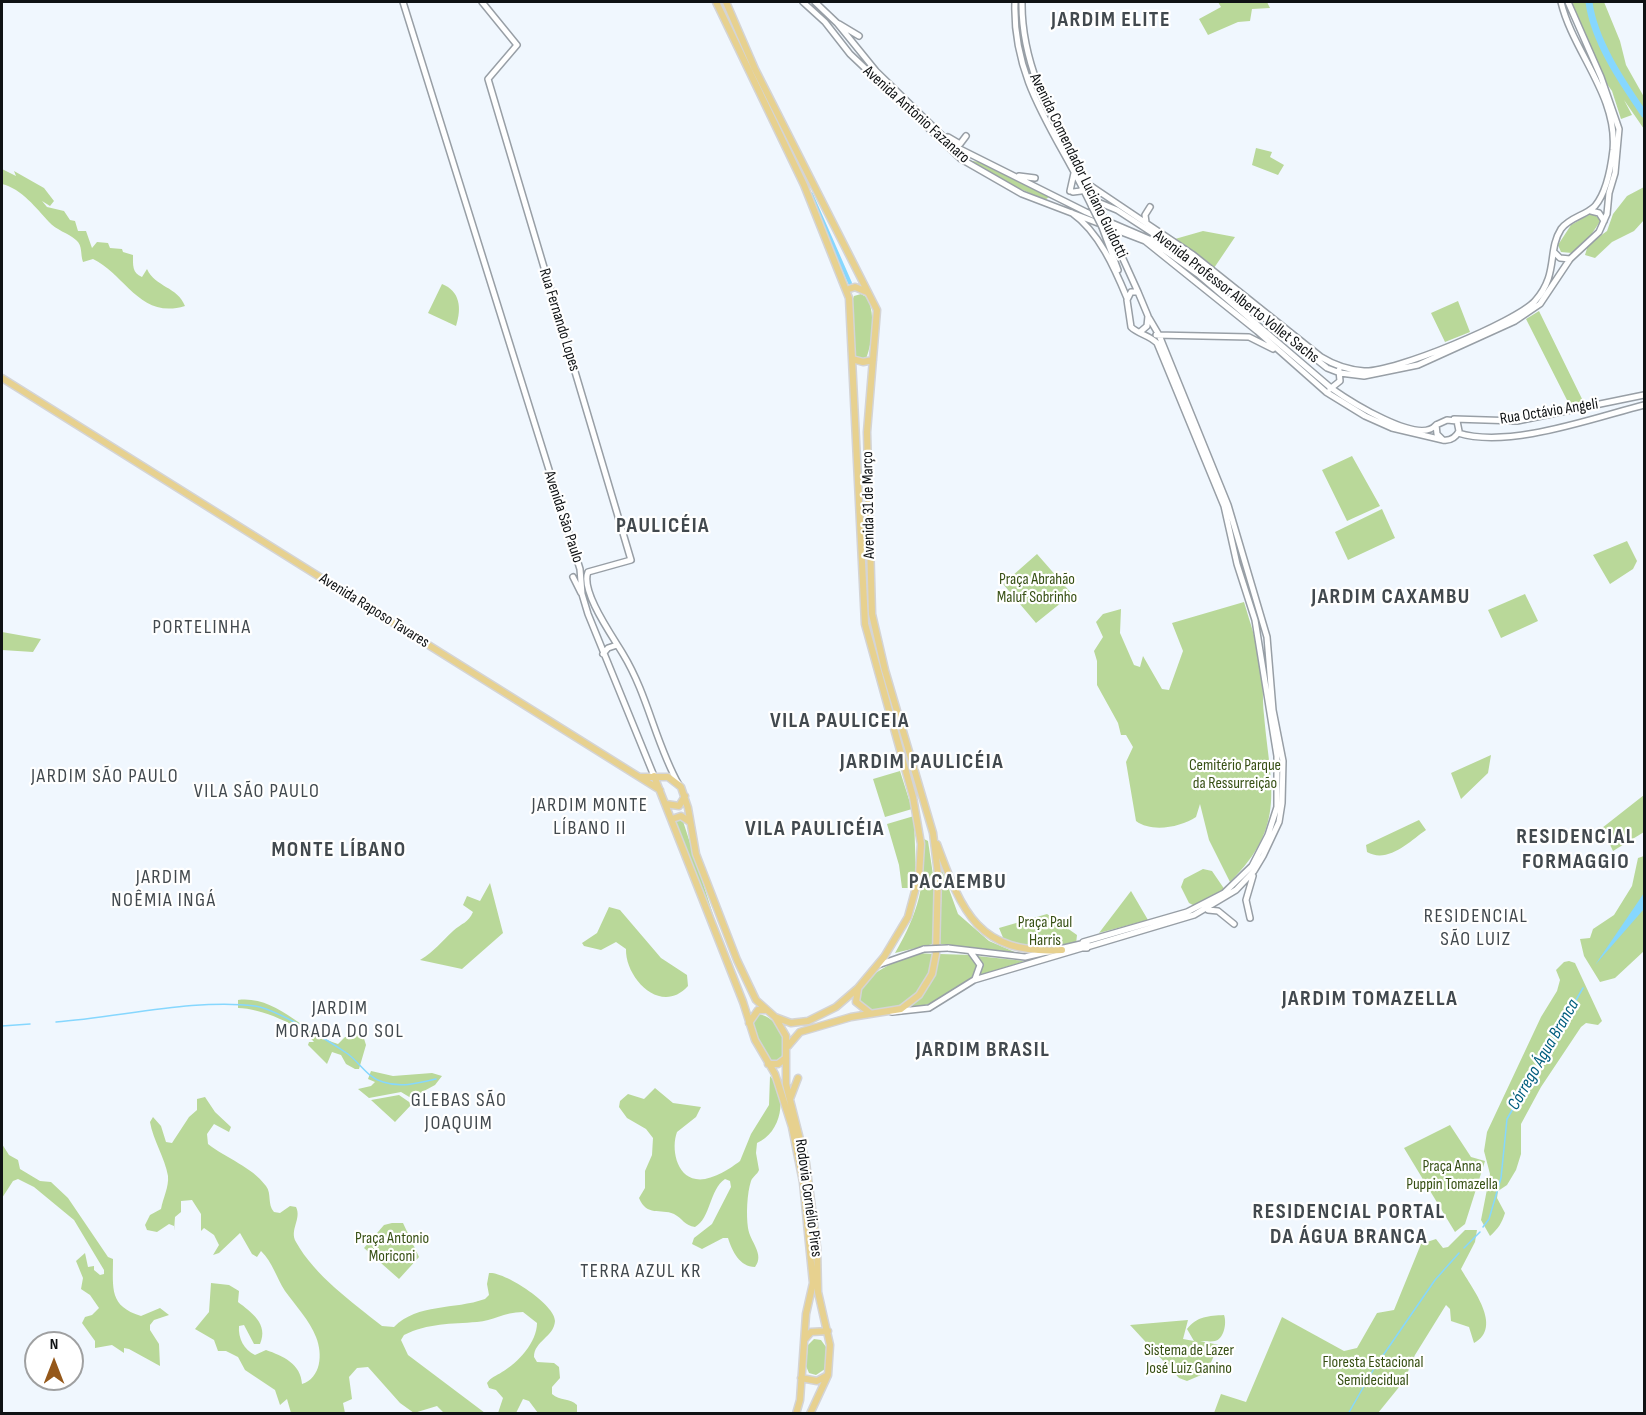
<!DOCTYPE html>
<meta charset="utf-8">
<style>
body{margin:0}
#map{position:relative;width:1646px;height:1415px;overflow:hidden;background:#f0f7fe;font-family:"Sofia Sans Condensed",sans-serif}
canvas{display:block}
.frame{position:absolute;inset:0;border:3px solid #0f1214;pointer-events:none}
.north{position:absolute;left:24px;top:1331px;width:60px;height:60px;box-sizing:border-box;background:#fff;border:2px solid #9fa0a1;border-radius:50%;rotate:0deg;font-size:16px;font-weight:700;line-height:24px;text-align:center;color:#0f1214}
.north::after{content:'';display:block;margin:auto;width:21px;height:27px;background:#95581a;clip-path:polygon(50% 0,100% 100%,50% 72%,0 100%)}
</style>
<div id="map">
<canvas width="1646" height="1415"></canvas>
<div class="frame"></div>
<div class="north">N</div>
</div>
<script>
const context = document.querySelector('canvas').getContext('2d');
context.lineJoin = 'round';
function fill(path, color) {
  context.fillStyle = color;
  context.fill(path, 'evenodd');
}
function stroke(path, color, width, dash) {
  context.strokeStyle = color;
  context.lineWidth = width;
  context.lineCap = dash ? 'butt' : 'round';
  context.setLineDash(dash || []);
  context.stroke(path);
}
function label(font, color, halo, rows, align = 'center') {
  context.font = font + ' "Sofia Sans Condensed",sans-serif';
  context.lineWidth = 4.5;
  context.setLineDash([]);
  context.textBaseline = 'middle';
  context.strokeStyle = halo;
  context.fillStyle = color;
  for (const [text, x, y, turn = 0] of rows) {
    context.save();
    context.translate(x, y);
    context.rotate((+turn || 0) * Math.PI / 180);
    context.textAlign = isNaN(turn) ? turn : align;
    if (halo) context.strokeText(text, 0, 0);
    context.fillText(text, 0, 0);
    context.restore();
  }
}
const green = new Path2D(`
 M1218 2H1267L1270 8 1252 9 1250 21 1238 22 1208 35 1199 19 1221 7Z
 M1568 2H1604L1620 41 1626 65 1644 97V129L1624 100 1632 115 1621 119 1612 91 1599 73Z
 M1256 148 1272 152 1270 157 1284 165 1278 175 1252 165Z
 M967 160 979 162 1049 197 1045 200 1003 181Z
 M2 169 16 176 14 171 44 188 54 201 50 206 42 201 47 207 64 211 70 220 75 221 78 231H86L92 248 97 242 108 243 110 248 122 249 123 252 133 255C133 265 132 273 142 277L147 269C155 287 178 287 185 306 140 320 125 274 93 259L83 262C80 254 83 246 76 240 68 233 56 230 49 222 36 208 22 189 2 184Z
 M1644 187V220L1634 231 1612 242 1595 258 1585 255 1588 245 1607 231 1613 214 1627 196Z
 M1592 213 1601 220 1591 235 1572 253 1561 252 1558 245 1571 225Z
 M1203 231 1235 237 1214 268 1175 239Z
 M442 284C460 291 462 308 456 326L428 313Z
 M861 294 868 298C875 316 873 340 866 359L854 356 852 301 854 296Z
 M1458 301 1470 332 1445 342 1431 313Z
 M1539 311 1584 403 1570 406 1526 319Z
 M1352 456 1380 506 1347 521 1322 470Z
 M1382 509 1395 538 1348 560 1335 532Z
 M1627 541 1637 561 1633 569 1610 584 1593 555Z
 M1037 554 1072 594 1036 623 1003 584Z
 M1525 594 1538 621 1501 638 1488 610Z
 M1244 602C1250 622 1257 643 1261 664 1264 681 1262 698 1264 715 1270 786 1288 825 1230 882L1209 840 1200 804 1196 817C1181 827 1152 833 1136 821L1126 762 1133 747 1126 735H1121L1118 723 1097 685V661L1094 651 1103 637 1096 622 1103 614 1121 609 1120 633 1134 665 1140 667 1143 656 1162 689 1169 690 1183 651 1172 623Z
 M2 632 41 639 33 652 2 650Z
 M1491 755 1488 773 1461 799 1451 773Z
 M900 771 912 809 885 817 873 779Z
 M1644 795V832L1613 851 1602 828Z
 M914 816 916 877 913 888H902L899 865 887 824Z
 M682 818 718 930 675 821Z
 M1419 820 1426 830C1410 841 1388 864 1367 852L1366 845Z
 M924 839 928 841 936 895 933 944 895 953C919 912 925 885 924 839Z
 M1644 856V951L1615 978 1600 982 1584 956 1580 939 1590 938 1593 929 1614 915 1632 886 1638 858Z
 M1203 869 1212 871 1225 890 1197 907 1189 903 1181 887 1184 879Z
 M942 870 958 914 989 941 1017 953 940 944Z
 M490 883 503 933 462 969 420 960C436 950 440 943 453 931 462 923 468 923 473 912L463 905 467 896 480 901Z
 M1131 891 1148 920 1099 933Z
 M609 907 620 910 661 958 687 975 688 986C661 1016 625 978 626 949L616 942 601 950 584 946 582 943 597 933Z
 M1047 914 1077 935 1076 944C1052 951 1027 949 1004 940L999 928Z
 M918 953 934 954C927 983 915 1005 884 1009 873 1011 866 1009 859 1001 858 975 896 961 918 953Z
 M940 954 971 955 978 968C966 991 931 1006 907 1009L926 991Z
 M977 956 1025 961 980 975 981 964Z
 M1569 961 1575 963 1602 1021 1598 1025 1586 1023 1581 1027 1541 1087 1521 1124V1154L1516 1170 1507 1185 1498 1191 1497 1198 1505 1213C1502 1223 1498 1229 1490 1236L1481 1220 1490 1174 1484 1151 1487 1132 1541 1017 1557 991 1560 980 1556 970 1564 962Z
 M238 1000C277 995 305 1035 338 1044L345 1037H351L361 1029 366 1045 359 1069H355L346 1064 341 1055 332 1052 327 1064 308 1045 309 1042H314C301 1025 260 1008 238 1008Z
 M758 1014C778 1016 791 1045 779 1061L771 1063 761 1050 752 1021Z
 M371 1071 393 1076 432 1073 442 1076 435 1085 411 1098 401 1092 369 1098 358 1089 371 1086 375 1082 368 1079Z
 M770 1076C789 1096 781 1133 757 1143L756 1153 759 1170C757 1175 753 1176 751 1181 747 1193 746 1215 748 1228 750 1242 765 1254 755 1267 740 1267 732 1251 728 1238H723L702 1249 692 1244 694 1238 712 1224 731 1187 730 1181 725 1179C709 1190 711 1218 695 1227 685 1226 682 1218 674 1214 660 1208 647 1217 639 1198L645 1188V1171L652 1155 653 1138 646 1129 627 1118 619 1107 620 1101 628 1094 644 1099 655 1088 673 1103 701 1107 696 1117 677 1132C671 1148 676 1176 696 1179 709 1182 730 1169 740 1161L751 1134 769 1105Z
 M399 1095 412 1104 395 1122 371 1100Z
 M205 1097 215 1112 231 1127 229 1132 214 1124 207 1134 208 1144C227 1159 251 1166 266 1186 272 1194 267 1204 274 1212L280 1213 290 1206 296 1207C302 1219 289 1230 296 1242 315 1276 352 1302 382 1326L394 1327C418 1303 454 1310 485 1299L489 1295 487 1284 489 1273C504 1271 556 1305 555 1321 554 1337 534 1341 534 1357L537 1362 554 1363 559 1367 560 1378 552 1387V1394C560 1401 570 1398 577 1405V1413H538L529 1401 523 1399 516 1413H498L503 1398 496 1390 489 1388 487 1383C491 1377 496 1376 502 1372 518 1363 537 1342 537 1323L523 1312C503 1312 493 1321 477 1322 451 1324 428 1323 404 1335L401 1340 408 1355 485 1413H444L437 1406 414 1413 400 1403 368 1367 357 1368 349 1377 352 1399 343 1403 345 1413H291L287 1399 280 1405 275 1390 245 1370 238 1357 226 1351H218L214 1340 195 1329 209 1312 211 1283 229 1285 239 1291 238 1302C251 1312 269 1324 260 1344H254L244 1325 239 1326C238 1338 244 1350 255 1355L266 1350C283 1356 301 1364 302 1384 321 1378 323 1354 316 1337 310 1321 295 1305 285 1291 276 1277 273 1263 261 1251L257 1257 252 1254 240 1233 219 1253 213 1255 219 1245 214 1235 204 1228 201 1231V1214L192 1200 181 1201V1212L175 1217 174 1231V1226L169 1224 157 1232 147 1230 145 1225 150 1215 161 1209C163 1198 169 1187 168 1176 165 1158 153 1140 150 1122L153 1117 161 1126 166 1142 172 1143 189 1117 197 1110V1099Z
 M1450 1125 1471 1157 1485 1161 1465 1224 1455 1232 1404 1148Z
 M2 1144 9 1155 18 1160 20 1169 40 1181 51 1182 68 1198 108 1257 113 1259C113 1289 109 1306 141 1316L160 1308 169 1315 154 1320 150 1325V1330L159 1344 160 1366 129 1349 124 1348V1353L112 1345 95 1348V1341L82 1323 85 1317 92 1315 99 1308 90 1295 81 1289 83 1278 76 1261 85 1253 88 1267 94 1266V1270L100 1275 104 1274V1270L74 1220 34 1187 18 1179 13 1181 2 1198Z
 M392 1223H403L419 1257 399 1279 364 1248 384 1225Z
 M1465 1230H1477L1475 1242 1461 1269C1471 1287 1504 1327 1474 1343L1469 1327 1451 1321 1450 1309 1446 1305 1415 1355 1404 1381 1378 1413H1214L1221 1394 1246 1402 1282 1317 1344 1351 1357 1348 1377 1313 1394 1310 1421 1244 1436 1239 1443 1248 1448 1247Z
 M1224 1315C1227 1323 1224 1339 1215 1341 1211 1342 1204 1341 1200 1341L1219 1345 1206 1373 1187 1381 1179 1378 1130 1325 1188 1320 1183 1339 1194 1341 1187 1329C1197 1316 1209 1316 1224 1315Z
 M814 1339 821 1340 826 1347 825 1369 816 1375 809 1373 806 1366 808 1345Z`);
const water = new Path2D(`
 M1644 893V909L1595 965Z`);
const stream = new Path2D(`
 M56 1022C117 1018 195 998 255 1006 276 1009 329 1041 348 1054 360 1063 368 1078 383 1082 401 1088 419 1083 436 1079
 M2 1026 30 1024
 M1483 1227 1489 1219 1501 1178 1507 1119 1583 988
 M1464 1248 1480 1232
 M1348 1414 1375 1367 1435 1280 1459 1253`);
const canal = new Path2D(`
 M791 150 799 168
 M811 194 850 283`);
const river = new Path2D(`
 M1589 2C1594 41 1622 82 1644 114`);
const secondary = new Path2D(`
 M403 2 580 569 582 594 588 614 654 776
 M482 2 517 45 488 79 631 560 588 572C580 591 613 637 623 654 648 695 656 745 679 785
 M803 2 825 22 850 54 961 159 1022 194 1145 241 1257 331 1326 392 1365 416 1392 428 1443 440C1451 441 1456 437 1459 431L1457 421 1447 420 1436 425 1437 434 1443 440
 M815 2 837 23 876 71 952 145 1086 212 1149 239 1199 275 1331 388C1348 400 1419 446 1436 425
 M1015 2C1012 84 1059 136 1092 207
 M1022 2C1021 75 1063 136 1094 200
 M839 24 859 36
 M948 137 960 144 966 136
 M1019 176 1035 178
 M1070 191 1074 173
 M1073 192 1081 191 1085 182 1192 254 1321 357C1334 365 1348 370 1364 371 1393 373 1516 322 1535 301 1559 274 1547 251 1561 229 1570 217 1585 216 1595 206 1606 193 1611 167 1613 150 1618 96 1573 52 1561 2
 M1088 198 1117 210 1186 255 1327 368 1340 373 1364 376 1418 365 1515 321 1540 304 1570 259 1599 232 1607 214 1609 193 1615 173 1619 129 1601 77 1568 2
 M1591 211 1599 213 1604 221
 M1072 213C1099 232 1115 269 1127 298
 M1146 222 1145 215 1150 207
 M1102 227 1118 270
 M1109 228 1138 292
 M1554 252 1560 258 1570 259
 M1156 335 1249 337 1273 349
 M1330 389 1340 381 1339 370
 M1454 419 1517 421 1644 395
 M1458 433C1509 449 1593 418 1644 405
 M573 577 581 593
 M603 654 608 648 617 645
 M1208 910 1218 911 1234 924
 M1250 918 1246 900 1253 876
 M1087 942V948H1082L1083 942 1187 912 1224 893 1252 866 1268 835 1277 807V756L1255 620 1237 564 1224 506 1157 343C1149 335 1138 334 1131 327L1127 300 1131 292H1138L1148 316 1147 326 1140 332
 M1087 947 1194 915 1236 890 1254 871 1263 856 1279 822 1282 803 1283 761 1273 710 1267 637 1228 505 1159 335 1149 318
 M948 948 1025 957 1081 944
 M970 951 980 965 975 979
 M878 965 924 949
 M892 1012 929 1008 974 980 1082 948`);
const primary = new Path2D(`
 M716 2 804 185 849 298 865 624 913 797 921 844 919 876 908 917 884 957 858 988 836 1007 808 1021 791 1023 775 1017
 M726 2 755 69 877 310 867 432 872 614 885 670 933 833 938 874 936 954 932 974 919 995 901 1009 851 1017 800 1032 788 1046
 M846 290 855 287 867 292
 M852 359 863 362 873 360
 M2 378 660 790
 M654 776 743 1002 755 1040 775 1074 792 1127 803 1182 813 1283 806 1314 800 1400 796 1414
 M641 777H668L681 787 688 808 696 854 737 960 756 1000 775 1017 786 1036V1084L806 1163 817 1247 818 1292 830 1345 828 1375 810 1414
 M666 804 679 806 685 796
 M672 819 681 816 690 822
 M937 844C962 912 978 955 1062 950
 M858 989 856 1002 870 1013
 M749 1023 758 1010H766
 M768 1064H778L786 1058
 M790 1099 798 1078
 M805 1339 811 1332 828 1331
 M801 1378 817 1381 826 1376`);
const secondaryBridge = new Path2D(`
 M1097 205 1109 228
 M1092 207 1102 227
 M924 949 948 948`);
const streetNames = [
 ["Avenida Antônio Fazanaro",916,115,42],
 ["Avenida Comendador Luciano Guidotti",1078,166,64],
 ["Avenida Professor Alberto Vollet Sachs",1236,297,38],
 ["Rua Fernando Lopes",559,320,73],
 ["Rua Octávio Angeli",1549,412,-9],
 ["Avenida 31 de Março",869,505,-91],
 ["Avenida São Paulo",563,517,72],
 ["Avenida Raposo Tavares",374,611,32],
 ["Rodovia Cornélio Pires",808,1198,82]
];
const parkNames = [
 ["Praça Abrahão",1037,580],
 ["Maluf Sobrinho",1037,598],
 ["Cemitério Parque",1235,766],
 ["da Ressurreição",1235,784],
 ["Praça Paul",1045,923],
 ["Harris",1045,941],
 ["Praça Anna",1452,1167],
 ["Puppin Tomazella",1452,1185],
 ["Praça Antonio",392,1239],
 ["Moriconi",392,1257],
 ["Sistema de Lazer",1189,1351],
 ["José Luiz Ganino",1189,1369],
 ["Floresta Estacional",1373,1363],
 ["Semidecidual",1373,1381]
];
const waterNames = [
 ["Córrego Água Branca",1544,1055,-60]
];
const quarterNames = [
 ["PORTELINHA",202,628],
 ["JARDIM SÃO PAULO",105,777],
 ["VILA SÃO PAULO",257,792],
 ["JARDIM MONTE",590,806],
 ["LÍBANO II",590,829],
 ["JARDIM",164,878],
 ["NOÊMIA INGÁ",164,901],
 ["RESIDENCIAL",1476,917],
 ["SÃO LUIZ",1476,940],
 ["JARDIM",340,1009],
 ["MORADA DO SOL",340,1032],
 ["GLEBAS SÃO",459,1101],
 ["JOAQUIM",459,1124],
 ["TERRA AZUL KR",641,1272]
];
const districtNames = [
 ["JARDIM ELITE",1111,20],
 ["PAULICÉIA",663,526],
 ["JARDIM CAXAMBU",1391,597],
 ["VILA PAULICEIA",840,721],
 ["JARDIM PAULICÉIA",922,762],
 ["VILA PAULICÉIA",815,829],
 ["RESIDENCIAL",1576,837],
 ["FORMAGGIO",1576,862],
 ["MONTE LÍBANO",339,850],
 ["PACAEMBU",958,882],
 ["JARDIM TOMAZELLA",1370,999],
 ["JARDIM BRASIL",983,1050],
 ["RESIDENCIAL PORTAL",1349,1212],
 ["DA ÁGUA BRANCA",1349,1237]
];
fill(green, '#b9d899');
fill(water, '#86d7fe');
stroke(stream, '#86d7fe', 1.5);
stroke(canal, '#86d7fe', 4);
stroke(river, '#86d7fe', 7);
stroke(secondary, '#989fa6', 8);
stroke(primary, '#d4d4d5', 9);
stroke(secondary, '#fff', 5);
stroke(primary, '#e7d18f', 6);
stroke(secondaryBridge, '#989fa6', 8, []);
stroke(secondaryBridge, '#fff', 5);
label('16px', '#0f1214', '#fff', streetNames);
label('16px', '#375014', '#fff', parkNames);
label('italic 18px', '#005e7e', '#fff', waterNames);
context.letterSpacing = '1.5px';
label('20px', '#42494e', '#fff', quarterNames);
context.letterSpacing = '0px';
context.letterSpacing = '1.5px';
label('bold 22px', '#42494e', '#fff', districtNames);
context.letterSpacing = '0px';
</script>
